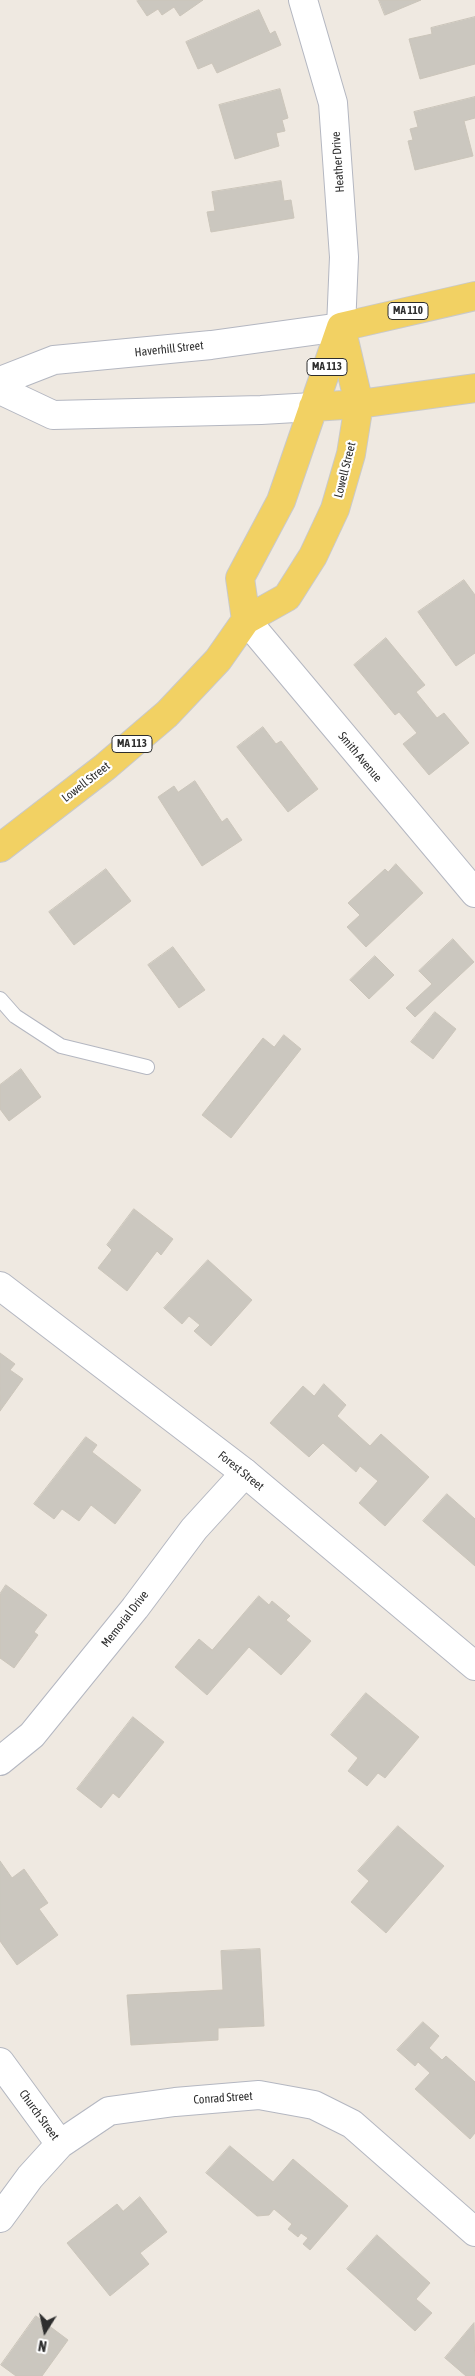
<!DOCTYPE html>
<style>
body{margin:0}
#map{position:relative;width:475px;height:2376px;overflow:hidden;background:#efe9e1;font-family:"Asap Condensed",sans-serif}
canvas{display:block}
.north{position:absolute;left:20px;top:2306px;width:50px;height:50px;-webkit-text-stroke:4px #fff;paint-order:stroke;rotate:190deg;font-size:14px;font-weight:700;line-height:20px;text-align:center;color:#2e2e2e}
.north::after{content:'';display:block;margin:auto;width:18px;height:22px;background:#2e2e2e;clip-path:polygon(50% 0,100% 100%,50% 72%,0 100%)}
</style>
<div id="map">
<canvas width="475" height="2376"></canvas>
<div class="north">N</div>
</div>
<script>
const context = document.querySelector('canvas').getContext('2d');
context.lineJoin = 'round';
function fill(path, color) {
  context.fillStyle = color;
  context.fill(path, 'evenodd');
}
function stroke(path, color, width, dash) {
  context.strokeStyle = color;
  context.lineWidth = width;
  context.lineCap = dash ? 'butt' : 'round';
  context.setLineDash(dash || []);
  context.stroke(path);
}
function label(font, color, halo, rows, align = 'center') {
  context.font = font + ' "Asap Condensed",sans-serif';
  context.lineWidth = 4.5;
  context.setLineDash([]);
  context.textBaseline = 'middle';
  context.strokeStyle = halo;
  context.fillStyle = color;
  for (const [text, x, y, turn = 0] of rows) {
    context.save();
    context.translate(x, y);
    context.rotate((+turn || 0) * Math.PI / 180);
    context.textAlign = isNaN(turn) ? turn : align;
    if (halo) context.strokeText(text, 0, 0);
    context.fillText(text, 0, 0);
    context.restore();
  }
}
const building = new Path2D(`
 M138 0H203L180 16 174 7 162 15 158 9 147 16 137 1Z
 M379 0H421L385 15Z
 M259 10 270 34 275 31 281 45 217 73 212 63 198 69 186 42Z
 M475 17V64L420 79 409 39 432 34 431 28Z
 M280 89 288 118 282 120 285 131 276 133 279 146 235 159 219 105Z
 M475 97V118L464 121 473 156 415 170 408 141 413 140 410 129 418 127 414 112Z
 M281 181 284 201 291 200 294 218 211 232 207 212 215 211 212 192Z
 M464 580 475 595V653L456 666 418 612Z
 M386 638 425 685 416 692 437 718 444 713 469 743 429 775 403 744 417 733 399 712 395 715 354 665Z
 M263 727 276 744 281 741 318 789 288 812 237 747Z
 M195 781 222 822 227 818 242 840 202 866 158 797 174 786 178 792Z
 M396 864 423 893 366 947 347 927 360 915 348 903 385 869 388 872Z
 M106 869 131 901 74 945 49 912Z
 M453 939 474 962 415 1017 406 1008 432 984 419 971Z
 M173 947 205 990 179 1008 148 965Z
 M375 956 394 975 369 999 350 980Z
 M435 1012 456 1029 433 1059 411 1042Z
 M284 1035 301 1049 231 1138 202 1115 263 1038 274 1047Z
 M21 1069 41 1097 9 1121 0 1109V1085Z
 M134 1209 173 1239 161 1255 157 1251 127 1291 98 1268 112 1250 107 1245Z
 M208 1260 252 1300 211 1346 194 1331 200 1325 189 1316 182 1324 164 1308Z
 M0 1353 15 1364 10 1370 23 1379 0 1411Z
 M324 1384 346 1405 337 1416 370 1446 381 1434 429 1477 385 1526 359 1503 378 1481 360 1466 356 1472 323 1443 309 1457 270 1423 303 1386 314 1396Z
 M86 1437 97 1445 92 1452 141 1490 115 1524 91 1505 79 1521 62 1509 54 1519 34 1504Z
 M447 1494 475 1519V1566L423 1521Z
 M6 1585 47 1615 34 1632 38 1635 14 1668 0 1658V1594Z
 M259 1596 269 1605 272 1601 290 1616 286 1620 311 1641 281 1675 249 1647 207 1695 175 1667 199 1639 212 1650Z
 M366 1693 419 1737 385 1778 378 1773 367 1786 348 1771 358 1758 331 1735Z
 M133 1717 164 1742 119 1798 113 1793 101 1808 77 1789Z
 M398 1826 444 1866 386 1933 351 1902 369 1881 358 1871Z
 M0 1861 12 1878 24 1869 48 1903 39 1909 58 1935 17 1965 0 1941Z
 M260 1949 264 2026 218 2028V2040L131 2045 127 1995 223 1990 221 1951Z
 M423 2022 439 2036 429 2048 442 2060 446 2056 475 2082V2133L470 2139 415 2089 430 2073 418 2062 415 2066 397 2050Z
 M230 2146 273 2182 293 2159 348 2206 310 2250 303 2244 308 2238 301 2233 298 2237 288 2229 292 2224 274 2209 269 2215 257 2216 206 2173Z
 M140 2197 167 2232 140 2253 149 2264 110 2296 67 2243 117 2204 123 2211Z
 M377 2235 430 2283 416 2299 432 2313 415 2331 347 2269Z
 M36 2316 68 2340 42 2376H16L1 2365Z
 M474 2323 475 2376H466L445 2358Z`);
const lane = new Path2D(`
 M0 999 15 1016 61 1046 147 1067`);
const street = new Path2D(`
 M303 0 333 103 344 257 341 327
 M246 620 475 893
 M0 1761 32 1735 135 1608 194 1529 245 1473
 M0 2062 60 2144
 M0 2218 30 2177 60 2144 109 2111 175 2102 259 2095 314 2105 352 2124 475 2232`);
const secondary = new Path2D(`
 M0 381 54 360 211 345 341 327
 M0 390 53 415 261 410 313 407
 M0 1286 245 1473 475 1666`);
const primary = new Path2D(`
 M341 327 475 296
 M313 407 359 404 475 388
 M246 620 240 578 281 501 341 327
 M0 848 105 767 167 714 218 660 246 620 287 597 313 556 335 509 351 454 359 404 341 327`);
const shields = [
 [408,311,40],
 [327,367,40],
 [132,744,40]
];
const shieldNames = [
 ["MA 110",408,311],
 ["MA 113",327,367],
 ["MA 113",132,744]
];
const streetNames = [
 ["Heather Drive",338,162,-94],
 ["Haverhill Street",169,349,-6],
 ["Lowell Street",345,470,-76],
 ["Smith Avenue",360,757,50],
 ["Lowell Street",86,782,-38],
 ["Forest Street",241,1471,39],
 ["Memorial Drive",125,1619,-52],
 ["Conrad Street",223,2098,-4],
 ["Church Street",39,2115,54]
];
fill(building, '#cbc7bf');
stroke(building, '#cbc5ba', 1);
stroke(lane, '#b4b7c1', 16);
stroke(street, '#b4b7c1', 30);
stroke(secondary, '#b4b7c1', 30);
stroke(primary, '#c9c9c9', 30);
stroke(lane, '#fff', 14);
stroke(street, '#fff', 28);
stroke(secondary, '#fff', 28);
stroke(primary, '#f2d163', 28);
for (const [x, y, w] of shields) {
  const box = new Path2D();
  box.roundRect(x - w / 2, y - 8.5, w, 17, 4);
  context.fillStyle = '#fff';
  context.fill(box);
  stroke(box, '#2e2e2e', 1);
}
label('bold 11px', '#2e2e2e', null, shieldNames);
label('12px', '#2e2e2e', '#fff', streetNames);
</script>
